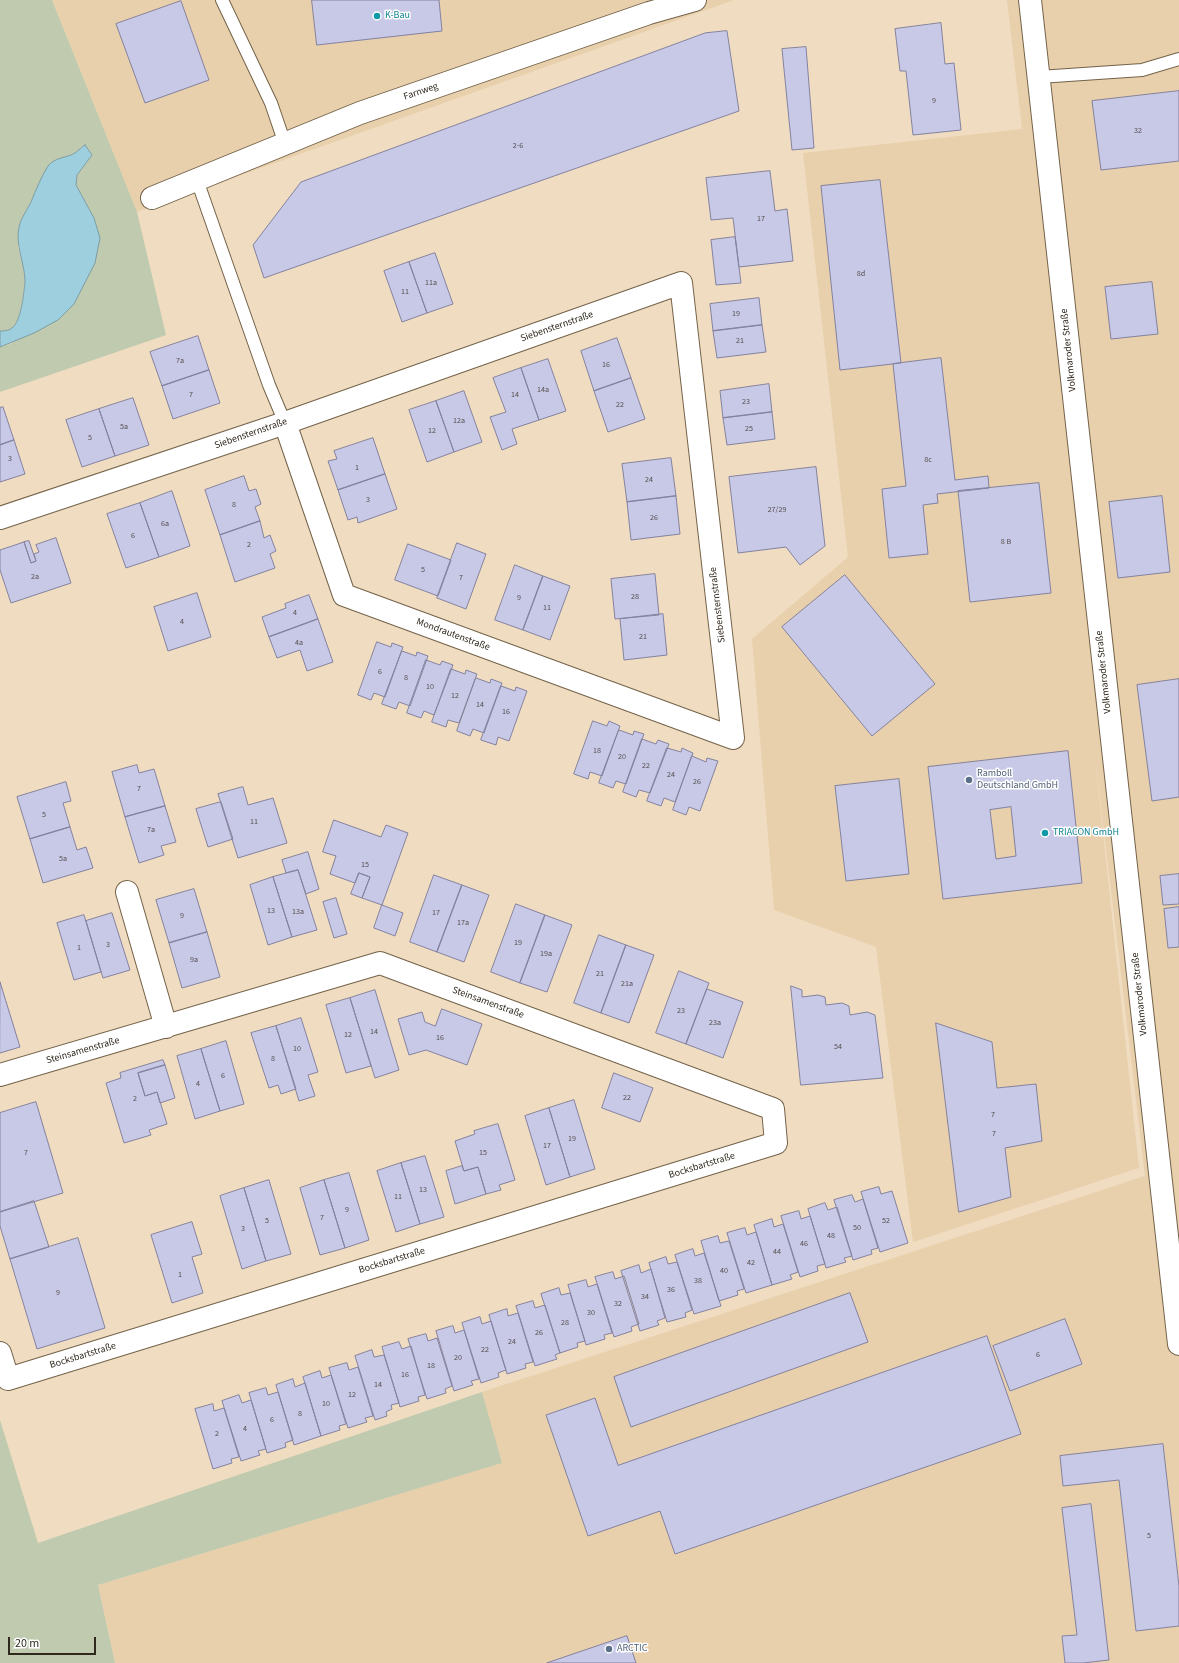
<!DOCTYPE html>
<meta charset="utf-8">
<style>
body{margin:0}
#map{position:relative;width:1179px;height:1663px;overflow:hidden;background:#f0dcc0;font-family:"Source Sans 3",sans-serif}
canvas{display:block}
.scale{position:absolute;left:8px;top:1637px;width:88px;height:18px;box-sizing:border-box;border:2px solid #2f281d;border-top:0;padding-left:5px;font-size:12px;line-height:14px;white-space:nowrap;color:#2f281d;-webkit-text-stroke:3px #fff;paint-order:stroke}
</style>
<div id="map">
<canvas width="1179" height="1663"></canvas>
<div class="scale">20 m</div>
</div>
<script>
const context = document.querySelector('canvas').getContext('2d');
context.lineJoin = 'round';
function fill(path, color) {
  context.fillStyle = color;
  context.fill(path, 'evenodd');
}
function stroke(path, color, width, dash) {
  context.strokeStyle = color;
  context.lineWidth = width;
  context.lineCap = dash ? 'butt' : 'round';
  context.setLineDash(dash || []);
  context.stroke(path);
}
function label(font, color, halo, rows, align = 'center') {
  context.font = font + ' "Source Sans 3",sans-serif';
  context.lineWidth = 3;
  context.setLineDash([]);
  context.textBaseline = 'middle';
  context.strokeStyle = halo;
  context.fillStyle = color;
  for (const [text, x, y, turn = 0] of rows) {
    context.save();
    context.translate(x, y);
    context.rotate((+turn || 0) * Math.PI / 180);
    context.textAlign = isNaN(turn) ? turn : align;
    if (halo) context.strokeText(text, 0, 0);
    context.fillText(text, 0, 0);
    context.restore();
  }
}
const built = new Path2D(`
 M52 0H734L137 212Z
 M1007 0H1179V1663H115L98 1585 501 1463 482 1392 1145 1176 1094 748 1139 1168 913 1242 876 947 774 910 752 639 848 557 803 153 1022 129Z`);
const green = new Path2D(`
 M0 0H52L137 212 166 335 0 392V347L10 344 74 304 82 285 94 218 76 185 77 175 92 155 85 145 75 153 66 157 31 201 24 215 19 227 18 247 23 265 25 282 22 302 18 319 13 328 5 331H0Z
 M482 1392 502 1463 98 1585 115 1663H0V1420L38 1543Z`);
const water = new Path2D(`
 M85 145 92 155 77 175 76 185 94 218 100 238 95 263 74 304 58 320 34 333 0 347V331C4 331 8 331 12 328 21 322 24 292 25 282 25 263 15 246 19 227 21 218 27 210 31 202 36 190 41 177 48 166 55 157 67 158 75 153 79 150 82 147 85 145Z`);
const building = new Path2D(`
 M312 0H439L442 31 317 45Z
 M181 1 209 80 145 103 116 24Z
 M941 23 945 64 954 63 961 130 913 135 906 71H900L895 29Z
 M727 31 739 111 264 278 253 245 301 182 705 33Z
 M806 47 814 148 792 150 782 49Z
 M1179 91V161L1101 170 1092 101Z
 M770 171 775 211 787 209 793 261 739 267 733 218 711 220 706 178Z
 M880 180 901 363 840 370 821 186Z
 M735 237 741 283 716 285 711 240Z
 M435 253 453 304 427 313 409 262Z
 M409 262 427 313 402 322 384 271Z
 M1152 282 1158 334 1111 339 1105 287Z
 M759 298 762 325 713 331 710 304Z
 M762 325 766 352 717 358 713 331Z
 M198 336 209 370 162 386 150 352Z
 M617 338 631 378 594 391 581 351Z
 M941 358 955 480 988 476 989 488 937 494 938 503 923 505 928 554 889 558 882 489 906 486 893 364Z
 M548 359 566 411 539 420 521 368Z
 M521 368 539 420 512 429 517 444 502 450 490 417 506 412 493 378Z
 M209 370 220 403 173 419 162 386Z
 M631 378 645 419 608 432 594 391Z
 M769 384 772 412 723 418 720 391Z
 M464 391 482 442 454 452 436 401Z
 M133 398 149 445 115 456 99 409Z
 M436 401 454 452 427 462 409 410Z
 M3 407 14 440 0 445V408Z
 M99 409 115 456 82 467 66 420Z
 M772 412 775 439 727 445 723 418Z
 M373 438 385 474 338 490 328 461 337 459 334 451Z
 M14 440 25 474 0 482V445Z
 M671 458 676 496 627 502 622 464Z
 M816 467 825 546 800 565 786 547 738 553 729 477Z
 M385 474 397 509 358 523 357 517 348 520 338 490Z
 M244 476 249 491 256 489 261 504 255 507 260 521 220 535 205 490Z
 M1039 483 1051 593 970 602 958 491Z
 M172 491 190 546 159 557 140 503Z
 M676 496 680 534 631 540 627 502Z
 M1162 496 1170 572 1118 578 1109 502Z
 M140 503 159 557 126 568 107 514Z
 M260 521 264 538 270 535 276 551 270 554 275 568 235 582 220 535Z
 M56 538 71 583 11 603 0 570V550L24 542 31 563 36 561 34 554 39 552 36 545Z
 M29 541 36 561 31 563 24 542Z
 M457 543 486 554 466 609 437 598Z
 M408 544 451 560 438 596 395 580Z
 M515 565 543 576 523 630 495 620Z
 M655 574 659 615 615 619 611 579Z
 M845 575 935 684 872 736 782 627Z
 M543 576 570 586 550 640 523 630Z
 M197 593 211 637 168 651 154 607Z
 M309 595 318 619 269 637 262 617 286 608 285 604Z
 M663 614 667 655 624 660 620 619Z
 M318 619 333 662 307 671 300 650 277 658 269 637Z
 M377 642 391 647 392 643 403 647 385 697 374 693 371 700 358 695Z
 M402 651 416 656 417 652 428 656 410 706 399 702 396 709 382 704Z
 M426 660 440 665 442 661 453 665 434 715 424 711 421 718 407 713Z
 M451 669 465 674 466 670 477 674 459 723 448 720 446 727 432 722Z
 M476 678 490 683 491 679 502 683 484 733 473 729 470 736 457 731Z
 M1179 679V797L1152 801 1137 685Z
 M501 686 515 691 516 687 527 691 509 741 498 737 496 745 481 740Z
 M593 721 607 726 609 721 620 726 602 776 590 772 588 779 574 774Z
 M619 730 633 735 634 731 644 734 626 784 616 781 613 788 599 783Z
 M642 739 656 744 658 740 669 744 650 793 639 790 636 797 623 792Z
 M667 748 681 752 682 748 693 753 675 802 664 798 661 806 647 801Z
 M1068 751 1082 883 943 899 928 767ZM1011 807 1016 856 996 859 990 810Z
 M692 756 706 762 707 758 718 761 700 811 689 807 686 815 673 810Z
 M137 765 139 773 154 769 165 806 125 817 112 772Z
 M899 779 909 874 846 881 835 786Z
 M66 782 71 801 63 803 70 827 30 839 17 797Z
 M243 787 248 805 273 798 287 843 238 858 218 794Z
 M221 802 233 839 208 847 196 809Z
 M165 806 176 842 161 846 164 855 139 863 125 817Z
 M334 820 381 837 386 825 408 833 382 905 362 898 370 877 359 873 355 883 330 874 336 856 323 852Z
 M70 827 77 850 86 847 93 868 43 883 30 839Z
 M308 852 319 889 306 894 298 870 286 873 282 860Z
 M298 870 317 930 292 937 273 877Z
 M359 873 370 877 362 898 351 894Z
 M1179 874V904L1163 905 1160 876Z
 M434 875 462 885 437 952 410 942Z
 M273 877 292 937 268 945 250 885Z
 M462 885 489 895 464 962 437 952Z
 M194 889 207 932 169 943 156 900Z
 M336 898 347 934 334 938 323 902Z
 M516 904 545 915 520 983 491 972Z
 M382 905 403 913 395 936 374 928Z
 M1179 907V947L1168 948 1164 909Z
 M112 913 130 970 103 978 86 921Z
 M84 915 101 972 74 980 57 923Z
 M545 915 572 925 547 992 520 983Z
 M207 932 220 977 182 988 169 943Z
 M599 935 626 945 601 1013 574 1003Z
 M626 945 654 955 629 1023 601 1013Z
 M679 971 709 983 686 1044 656 1033Z
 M0 982 20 1047 0 1053Z
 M791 986 802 990V997L818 995 825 997 826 1005 842 1003 849 1006 850 1015 867 1012 875 1015 883 1078 801 1085Z
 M707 989 743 1002 723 1058 686 1044Z
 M375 990 399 1070 375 1078 350 998Z
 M350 998 371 1066 346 1073 326 1005Z
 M442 1009 482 1024 467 1065 426 1050 409 1055 398 1019 422 1012 425 1022 435 1026Z
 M301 1018 318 1072 308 1075 315 1096 299 1101 276 1026Z
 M936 1023 992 1042 997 1088 1036 1084 1042 1141 1005 1148 1011 1197 959 1212Z
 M276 1026 296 1089 281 1094 278 1085 269 1088 251 1033Z
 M226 1041 244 1104 220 1111 201 1049Z
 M201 1049 220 1111 195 1119 177 1056Z
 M163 1060 165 1065 138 1073 145 1096 157 1092 167 1124 149 1130 151 1135 124 1143 106 1083 121 1078 120 1073Z
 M165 1065 175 1098 160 1103 157 1092 145 1096 138 1073Z
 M614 1073 653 1088 640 1122 602 1108Z
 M574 1100 595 1169 570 1177 549 1108Z
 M36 1102 63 1193 0 1212V1113Z
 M549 1108 570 1177 546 1185 525 1116Z
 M498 1124 515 1180 499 1185 501 1190 486 1194 478 1167 464 1171 455 1141 475 1134 474 1131Z
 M425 1156 444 1217 420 1224 401 1163Z
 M401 1163 420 1224 396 1232 377 1171Z
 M462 1166 464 1171 478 1167 486 1194 455 1204 446 1171Z
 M349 1173 369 1240 345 1248 324 1180Z
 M269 1180 291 1254 266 1261 244 1188Z
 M324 1180 345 1248 320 1255 300 1188Z
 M879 1187 881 1194 892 1191 908 1243 880 1252 861 1192Z
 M244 1188 266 1261 242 1269 220 1196Z
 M852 1195 855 1202 863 1199 878 1248 871 1250 872 1254 853 1260 834 1200Z
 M34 1201 49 1247 10 1259 0 1226V1212Z
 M825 1203 828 1210 837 1207 852 1256 844 1258 846 1262 826 1268 808 1209Z
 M799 1211 801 1219 810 1216 825 1264 817 1266 818 1271 800 1277 781 1216Z
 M772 1219 774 1227 783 1224 798 1272 790 1275 792 1279 772 1285 754 1225Z
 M192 1222 202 1254 192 1257 203 1293 172 1303 151 1235Z
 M745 1228 747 1235 756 1232 772 1285 746 1293 727 1233Z
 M718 1236 720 1243 729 1241 744 1289 737 1291 738 1295 719 1301 701 1241Z
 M78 1238 105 1328 37 1349 10 1259Z
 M693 1249 695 1256 704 1253 721 1306 694 1314 675 1255Z
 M666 1257 668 1264 677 1262 692 1310 685 1313 686 1317 667 1322 649 1263Z
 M639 1265 641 1273 651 1269 665 1318 657 1321 659 1325 640 1331 621 1271Z
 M613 1272 615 1279 624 1276 639 1324 631 1327 632 1331 614 1337 595 1277Z
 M586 1280 588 1287 597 1284 612 1333 604 1335 605 1339 586 1345 568 1285Z
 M559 1288 561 1295 570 1293 585 1341 577 1343 578 1347 560 1353 541 1294Z
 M850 1293 868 1342 631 1427 614 1377Z
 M533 1301 535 1308 545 1305 560 1353 555 1355 557 1359 535 1366 516 1306Z
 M507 1309 508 1316 518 1313 533 1362 525 1364 526 1368 507 1374 489 1315Z
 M480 1317 482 1324 491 1321 506 1370 498 1373 499 1377 481 1383 462 1323Z
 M1065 1319 1082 1364 1010 1391 993 1346Z
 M453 1326 455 1333 464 1330 479 1379 471 1381 473 1385 454 1391 436 1331Z
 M426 1334 428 1341 437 1338 452 1386 445 1389 446 1393 427 1399 408 1339Z
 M987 1336 1021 1434 675 1554 660 1511 588 1536 546 1415 595 1398 618 1465Z
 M399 1342 402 1349 411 1346 425 1395 418 1397 419 1401 400 1407 382 1347Z
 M372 1350 374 1357 384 1355 399 1403 391 1405 392 1409 386 1412 387 1416 375 1420 355 1356Z
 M347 1363 349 1370 358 1367 373 1416 365 1418 367 1422 348 1428 329 1368Z
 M320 1371 322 1378 331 1375 346 1424 339 1426 340 1430 321 1436 303 1377Z
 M293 1379 295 1387 305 1383 321 1436 294 1445 276 1385Z
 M266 1388 268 1395 278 1392 293 1440 285 1443 286 1447 267 1453 249 1393Z
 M239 1395 242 1403 251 1400 266 1449 258 1451 260 1455 241 1461 222 1401Z
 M213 1404 214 1411 224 1408 239 1457 231 1459 232 1463 213 1469 195 1409Z
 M1163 1444 1179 1586V1626L1136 1631 1119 1480 1063 1486 1060 1456Z
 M1091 1504 1109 1660 1083 1663H1065L1062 1636 1077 1635 1062 1508Z
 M627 1636 636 1663H547Z`);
const lane = new Path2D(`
 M222 0 271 103 285 144
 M1039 77 1142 70 1179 59
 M197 180 269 385 285 423`);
const street = new Path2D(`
 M152 198 360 113 649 13 695 0
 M0 518 285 423 681 283 733 738 344 595 285 423
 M127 892 166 1027
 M0 1075 380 963 773 1109 776 1143 8 1379 0 1353`);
const secondary = new Path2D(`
 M1030 0 1179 1344`);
const markers = [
 [377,16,4,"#0f9aa8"],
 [969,780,4,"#5c6f8a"],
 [1045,833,4,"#0f9aa8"],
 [609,1649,4,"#5c6f8a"]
];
const numberNames = [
 ["9",934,101],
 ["32",1138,131],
 ["2-6",518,146],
 ["17",761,219],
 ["8d",861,274],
 ["11a",431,283],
 ["11",405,292],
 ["19",736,314],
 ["21",740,341],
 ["7a",180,361],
 ["16",606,365],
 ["14a",543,390],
 ["7",191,395],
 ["14",515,395],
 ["23",746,402],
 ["22",620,405],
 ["12a",459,421],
 ["5a",124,427],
 ["25",749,429],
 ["12",432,431],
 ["5",90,438],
 ["3",10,459],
 ["8c",928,460],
 ["1",357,468],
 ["24",649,480],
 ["3",368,500],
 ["8",234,505],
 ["27/29",777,510],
 ["26",654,518],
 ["6a",165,524],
 ["6",133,536],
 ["8 B",1006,542],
 ["2",249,545],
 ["5",423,570],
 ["2a",35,577],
 ["7",461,578],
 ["28",635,597],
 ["9",519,598],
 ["11",547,608],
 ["4",295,613],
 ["4",182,622],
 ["21",643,637],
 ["4a",299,643],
 ["6",380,672],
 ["8",406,678],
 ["10",430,687],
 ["12",455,696],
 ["14",480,705],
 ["16",506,712],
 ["18",597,751],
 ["20",622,757],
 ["22",646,766],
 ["24",671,775],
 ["26",697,782],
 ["7",139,789],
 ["5",44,815],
 ["11",254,822],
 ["7a",151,830],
 ["5a",63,859],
 ["15",365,865],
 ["13",271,911],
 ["13a",298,912],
 ["17",436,913],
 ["9",182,916],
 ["17a",463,923],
 ["19",518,943],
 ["3",108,945],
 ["1",79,948],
 ["19a",546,954],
 ["9a",194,960],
 ["21",600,974],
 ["21a",627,984],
 ["23",681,1011],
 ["23a",715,1023],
 ["14",374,1032],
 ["12",348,1035],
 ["16",440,1038],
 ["54",838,1047],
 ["10",297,1049],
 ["8",273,1059],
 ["6",223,1076],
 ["4",198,1084],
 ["22",627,1098],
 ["2",135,1099],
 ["7",993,1115],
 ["7",994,1134],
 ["19",572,1139],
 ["17",547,1146],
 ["7",26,1153],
 ["15",483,1153],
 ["13",423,1190],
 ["11",398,1197],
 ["9",347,1210],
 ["7",322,1218],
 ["5",267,1221],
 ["52",886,1221],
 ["50",857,1228],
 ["3",243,1229],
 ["48",831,1236],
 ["46",804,1244],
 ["44",777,1252],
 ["42",751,1263],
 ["40",724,1271],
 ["1",180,1275],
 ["38",698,1281],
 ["36",671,1290],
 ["9",58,1293],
 ["34",645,1297],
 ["32",618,1304],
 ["30",591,1313],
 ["28",565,1323],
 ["26",539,1333],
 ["24",512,1342],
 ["22",485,1350],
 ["6",1038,1355],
 ["20",458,1358],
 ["18",431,1366],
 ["16",405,1375],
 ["14",378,1385],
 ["12",352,1395],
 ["10",326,1404],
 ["8",300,1414],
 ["6",272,1420],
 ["4",245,1429],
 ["2",217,1434],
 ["5",1149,1536]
];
const cultureNames = [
 ["K-Bau",385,16],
 ["TRIACON GmbH",1053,833]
];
const streetNames = [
 ["Farnweg",421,92,-19],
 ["Siebensternstraße",557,327,-19],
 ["Volkmaroder Straße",1069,350,-96],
 ["Siebensternstraße",251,434,-19],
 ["Siebensternstraße",718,605,-97],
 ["Mondrautenstraße",453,635,20],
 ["Volkmaroder Straße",1104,672,-96],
 ["Volkmaroder Straße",1140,994,-96],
 ["Steinsamenstraße",488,1003,20],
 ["Steinsamenstraße",83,1051,-16],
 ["Bocksbartstraße",702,1166,-17],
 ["Bocksbartstraße",392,1261,-17],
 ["Bocksbartstraße",83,1356,-17]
];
const serviceNames = [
 ["Ramboll",977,774],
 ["Deutschland GmbH",977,786],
 ["ARCTIC",617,1649]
];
fill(built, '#e8d0ad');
fill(green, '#bfcaaf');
fill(water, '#9ecfde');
stroke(water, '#7d9da4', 1);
fill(building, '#c8c8e7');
stroke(building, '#83829f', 1);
stroke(lane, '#736249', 14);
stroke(street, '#736249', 24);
stroke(secondary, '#736249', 24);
stroke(lane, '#fff', 12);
stroke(street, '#fff', 22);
stroke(secondary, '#fff', 22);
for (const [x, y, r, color] of markers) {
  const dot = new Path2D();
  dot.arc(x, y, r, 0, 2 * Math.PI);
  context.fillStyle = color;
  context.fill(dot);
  stroke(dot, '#fff', 1.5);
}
label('8px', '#555050', null, numberNames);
label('10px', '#0d838f', '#fff', cultureNames, 'left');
label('10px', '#2f281d', '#fff', streetNames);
label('10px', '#4e5e75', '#fff', serviceNames, 'left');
</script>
